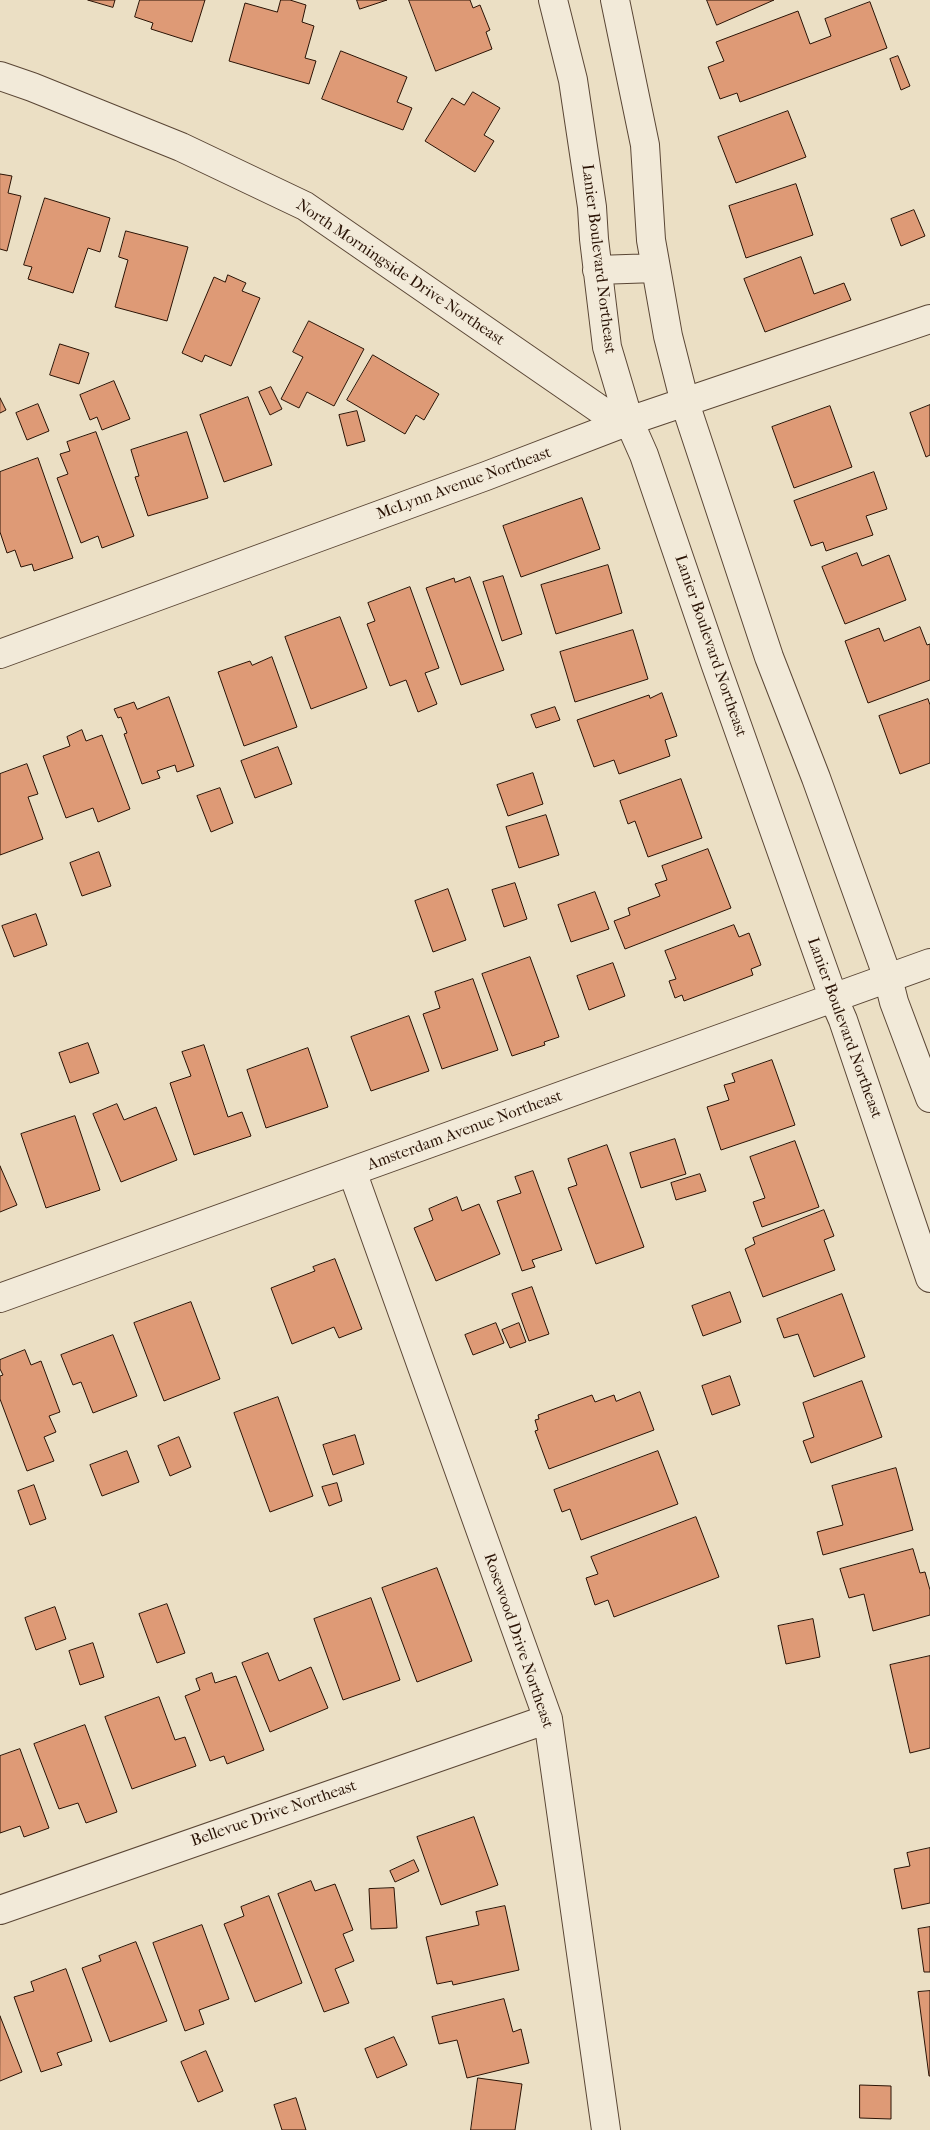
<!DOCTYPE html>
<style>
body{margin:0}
canvas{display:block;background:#ebdfc4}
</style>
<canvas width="930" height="2130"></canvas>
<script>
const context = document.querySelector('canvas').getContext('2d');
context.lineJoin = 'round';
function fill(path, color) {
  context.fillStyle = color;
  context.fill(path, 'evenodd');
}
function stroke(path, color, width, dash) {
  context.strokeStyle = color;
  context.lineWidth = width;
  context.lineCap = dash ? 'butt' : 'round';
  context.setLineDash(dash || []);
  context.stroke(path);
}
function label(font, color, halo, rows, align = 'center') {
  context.font = font + ' "IM FELL French Canon",serif';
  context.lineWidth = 4.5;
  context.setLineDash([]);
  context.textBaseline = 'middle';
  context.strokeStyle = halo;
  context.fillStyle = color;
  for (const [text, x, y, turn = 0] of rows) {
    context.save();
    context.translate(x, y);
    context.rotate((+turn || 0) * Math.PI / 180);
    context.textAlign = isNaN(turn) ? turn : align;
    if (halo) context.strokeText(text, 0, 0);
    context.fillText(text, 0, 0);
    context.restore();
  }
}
const building = new Path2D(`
 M88 0H115L113 7Z
 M140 0H205L192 42 151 29 153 23 135 17Z
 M281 0H290L306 5 302 22 314 26 305 58 316 61 309 84 229 61 245 3 277 12Z
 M357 0H387L360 9Z
 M409 0H470L473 8 480 5 490 30 486 32 492 49 436 71Z
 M707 0H774L717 25Z
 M870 2 887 48 740 102 737 93 720 99 708 67 724 61 716 42 798 11 810 44 831 36 825 19Z
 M341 51 407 77 397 102 412 108 403 130 322 99Z
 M898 56 910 86 901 90 890 59Z
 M473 92 500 108 484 135 494 141 475 172 425 141 452 98 464 105Z
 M788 111 806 157 736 183 718 137Z
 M0 174 12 176 8 193 21 196 7 251 0 249Z
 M796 184 813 235 746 258 729 206Z
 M45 198 110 218 100 252 88 248 73 293 28 279 32 267 24 265Z
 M914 210 925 236 901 246 891 219Z
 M126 231 188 247 167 321 115 307 128 260 119 257Z
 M801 257 814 294 844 283 851 300 765 332 744 279Z
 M228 275 246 283 242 291 260 298 231 366 205 355 202 362 182 353 214 277 225 282Z
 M309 321 364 349 334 406 307 392 299 408 281 399 303 357 293 352Z
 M60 344 89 353 79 384 50 375Z
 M373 355 439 394 424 420 416 415 405 434 347 400Z
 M114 381 130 419 102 430 97 417 90 420 80 395Z
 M271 387 282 409 270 415 259 392Z
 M248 397 272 465 224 482 200 415Z
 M0 398 6 410 0 413Z
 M38 404 49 431 27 440 16 413Z
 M930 405V455L926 457 910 413Z
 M830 406 852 467 794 488 772 427Z
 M357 411 365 441 347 446 339 415Z
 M96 432 134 536 102 548 98 536 81 543 57 478 68 474 60 454 70 451 67 442Z
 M187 432 208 498 148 516 135 477 139 476 131 450Z
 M38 458 73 558 34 571 32 564 21 567 15 550 7 553 0 532V472Z
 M874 472 887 509 866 516 873 535 826 551 823 542 811 546 794 501Z
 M582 498 600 549 521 577 503 526Z
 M857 553 862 566 889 555 906 600 845 624 822 567Z
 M608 565 622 613 556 634 541 585Z
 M503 576 522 634 502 641 483 582Z
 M470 577 504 670 461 685 426 588 454 578 455 582Z
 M410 587 439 668 425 673 437 704 418 712 406 680 390 686 367 624 375 621 368 603Z
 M340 617 367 688 311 709 285 637Z
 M920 627 927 645 930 644V680L868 703 845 641 879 628 884 641Z
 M633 630 648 679 575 702 560 652Z
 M272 657 297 727 244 746 218 672 250 661 252 665Z
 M662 693 677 736 665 740 670 756 619 774 614 760 594 767 577 720 649 695 650 698Z
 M169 697 194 766 177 772 175 765 157 771 160 778 142 784 124 734 127 733 121 717 118 718 114 709 134 702 137 709Z
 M928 699 930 705V763L900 774 879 716Z
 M555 707 560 720 536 728 531 715Z
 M82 730 86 741 102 735 130 809 98 822 93 808 66 818 43 756 70 746 67 737Z
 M278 747 292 784 255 798 241 761Z
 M27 764 38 794 28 797 43 839 0 855V774Z
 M533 773 543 804 508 816 497 785Z
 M681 779 702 838 648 857 635 821 628 824 620 801Z
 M220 788 233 823 211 832 197 796Z
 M546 815 559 855 519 868 506 827Z
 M708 849 731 908 625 949 614 921 630 915 628 908 660 896 655 884 667 880 662 866Z
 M99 852 111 886 82 896 70 863Z
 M515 883 527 919 504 927 492 890Z
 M448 889 466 940 433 952 415 901Z
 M595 892 609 929 571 942 558 905Z
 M36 914 47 945 14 957 2 926Z
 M734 925 739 937 749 933 761 965 751 969 753 975 684 1001 682 995 675 998 669 981 676 979 665 951Z
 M530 957 559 1037 544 1042 545 1045 512 1056 482 974Z
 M613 963 625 996 589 1010 577 976Z
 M473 979 498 1050 442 1069 423 1014 440 1008 435 992Z
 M409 1016 429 1071 371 1091 351 1037Z
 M88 1043 99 1073 70 1083 59 1053Z
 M204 1045 228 1117 242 1112 251 1136 194 1155 170 1083 191 1076 182 1052Z
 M308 1048 328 1107 266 1128 247 1070Z
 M772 1060 795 1125 721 1150 707 1107 729 1100 724 1085 735 1082 732 1074Z
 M117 1104 124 1120 156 1107 177 1160 121 1182 93 1114Z
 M75 1116 100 1190 46 1208 21 1134Z
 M675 1139 686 1174 641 1188 630 1153Z
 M795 1141 819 1207 762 1227 753 1202 765 1198 750 1157Z
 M607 1145 644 1247 596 1264 568 1188 577 1185 568 1159Z
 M0 1166 17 1205 0 1212Z
 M533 1171 562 1250 532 1260 535 1267 522 1271 497 1201 521 1193 515 1177Z
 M700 1174 706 1191 676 1200 671 1183Z
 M457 1197 462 1211 479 1204 500 1254 436 1281 414 1228 433 1220 429 1209Z
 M824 1210 834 1236 824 1240 835 1270 763 1297 745 1249 755 1244 753 1238Z
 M335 1259 362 1329 339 1338 334 1327 292 1344 271 1288 315 1271 313 1267Z
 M532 1287 549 1334 529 1341 512 1294Z
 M730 1292 741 1322 703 1336 692 1306Z
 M842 1294 865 1357 814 1377 798 1334 784 1338 777 1319Z
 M191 1302 220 1379 164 1401 134 1323Z
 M496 1323 504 1343 473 1355 465 1335Z
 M519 1323 526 1342 510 1348 502 1330Z
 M113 1335 137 1396 93 1413 81 1382 73 1385 61 1355Z
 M25 1350 31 1365 41 1361 60 1412 49 1416 56 1432 44 1437 54 1461 27 1471 0 1399V1376L3 1375 0 1369V1360Z
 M730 1376 740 1405 712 1415 702 1386Z
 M862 1381 882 1437 811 1463 803 1441 814 1437 803 1403Z
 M640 1392 654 1430 549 1469 535 1431 538 1430 535 1420 539 1419 538 1415 592 1395 595 1402 614 1395 616 1401Z
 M278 1397 313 1496 270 1512 234 1413Z
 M355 1435 364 1464 333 1475 323 1445Z
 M179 1437 191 1467 170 1476 158 1446Z
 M127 1451 139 1482 102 1496 90 1465Z
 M658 1451 678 1504 581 1540 570 1509 562 1512 554 1490Z
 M896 1468 913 1530 823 1555 817 1532 843 1525 832 1486Z
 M337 1483 342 1501 329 1506 322 1487Z
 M34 1485 46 1519 30 1525 18 1491Z
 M696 1517 719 1577 614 1617 608 1600 595 1605 586 1578 598 1574 591 1557Z
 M913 1549 920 1573 925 1572 930 1590V1615L873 1631 864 1594 849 1598 840 1569Z
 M437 1568 472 1661 417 1682 382 1588Z
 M371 1598 400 1680 343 1700 314 1619Z
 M167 1604 185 1653 157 1663 139 1614Z
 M55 1607 66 1639 36 1650 25 1618Z
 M813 1619 820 1657 786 1664 778 1626Z
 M93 1643 104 1677 80 1685 69 1651Z
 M268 1653 279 1681 311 1667 328 1708 270 1732 242 1663Z
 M930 1656V1748L910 1753 890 1665Z
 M212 1673 215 1683 236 1676 264 1750 227 1764 224 1756 210 1761 185 1696 200 1690 196 1679Z
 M159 1697 175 1740 185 1737 196 1766 132 1789 105 1717Z
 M85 1725 117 1812 86 1823 78 1803 59 1809 34 1744Z
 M20 1749 49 1828 24 1837 20 1826 0 1833V1756Z
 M474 1817 498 1885 441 1905 417 1837Z
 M930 1848V1903L902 1909 894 1869 910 1866 907 1853Z
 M414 1860 419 1871 395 1882 390 1871Z
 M311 1881 315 1891 335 1884 353 1930 343 1934 354 1961 335 1969 349 2003 324 2012 278 1894Z
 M394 1888 397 1928 371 1929 369 1889Z
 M269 1896 302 1983 255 2002 224 1924 244 1916 241 1907Z
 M505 1906 519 1970 453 1985 452 1981 437 1984 426 1937 479 1925 476 1912Z
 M202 1925 229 1999 199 2010 204 2024 185 2031 153 1943Z
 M930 1927V1972H924L918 1929Z
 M136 1942 167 2021 110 2042 82 1968 101 1961 99 1956Z
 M66 1969 92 2041 57 2053 62 2065 41 2072 14 1997 34 1991 31 1982Z
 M930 1991V2076H929L918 1992Z
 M504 1999 513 2032 521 2029 529 2063 467 2078 457 2040 439 2044 432 2017Z
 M0 2016 22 2072 0 2081Z
 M394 2037 407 2065 377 2078 365 2049Z
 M206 2051 223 2091 198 2102 181 2062Z
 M478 2078 522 2084 515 2130H471Z
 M860 2085 891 2086V2119L860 2118Z
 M296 2098 306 2130H282L274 2105Z`);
const minor = new Path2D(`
 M553 0 573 80 592 207 594 239 607 347 629 421 644 455 715 663 833 997 843 1020 930 1278
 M615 0 645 145 651 240 656 268 668 336 685 403 769 657 816 778 888 978 894 1002 930 1098
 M0 76 32 87 181 147 305 206 621 424
 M597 270 656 268
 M0 654 486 476 629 421 930 319
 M352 1171 548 1719 606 2130
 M0 1298 930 963
 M0 1910 548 1719`);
const streetNames = [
 ["Lanier Boulevard Northeast",598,259,83],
 ["North Morningside Drive Northeast",400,273,34],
 ["McLynn Avenue Northeast",464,484,-20],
 ["Lanier Boulevard Northeast",710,646,71],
 ["Lanier Boulevard Northeast",844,1028,70],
 ["Amsterdam Avenue Northeast",465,1131,-20],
 ["Rosewood Drive Northeast",518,1641,71],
 ["Bellevue Drive Northeast",274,1814,-19]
];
fill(building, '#de9a76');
stroke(building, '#2a1305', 1);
stroke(minor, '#5a4635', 30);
stroke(minor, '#f2ead9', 28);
label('16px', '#2a1305', '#f2ead9', streetNames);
</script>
